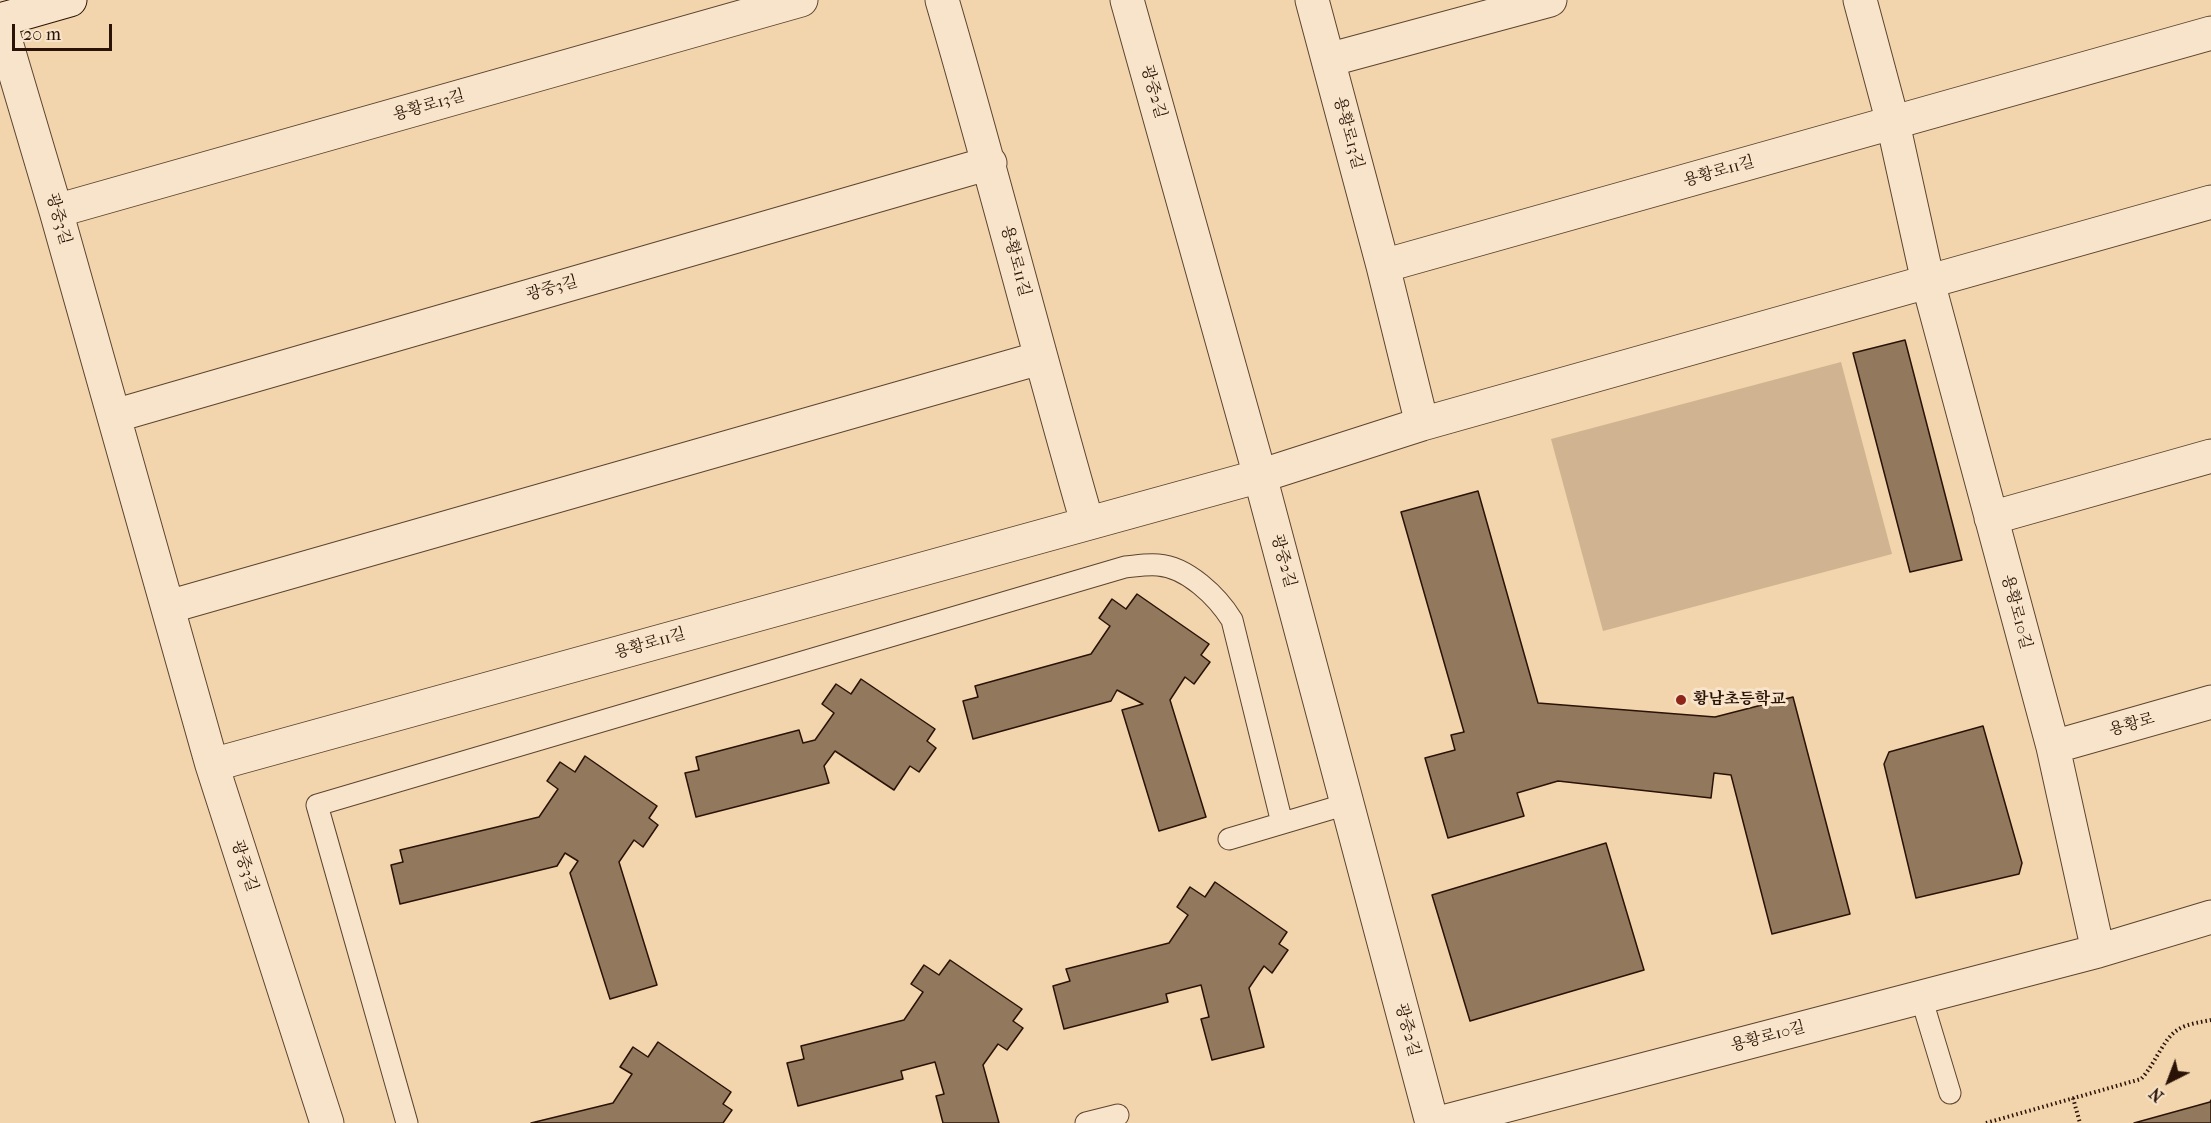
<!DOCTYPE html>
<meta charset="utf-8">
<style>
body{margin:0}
#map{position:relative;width:2211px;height:1123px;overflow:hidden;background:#f2d5ad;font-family:"IM FELL French Canon",serif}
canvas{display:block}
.north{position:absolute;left:2139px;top:1051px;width:60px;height:60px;-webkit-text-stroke:4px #f7e4ca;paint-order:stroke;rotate:222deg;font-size:16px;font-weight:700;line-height:24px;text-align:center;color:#2a1306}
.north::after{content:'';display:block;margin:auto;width:21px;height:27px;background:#2a1306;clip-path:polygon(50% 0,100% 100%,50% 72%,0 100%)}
.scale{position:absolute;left:12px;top:24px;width:100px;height:27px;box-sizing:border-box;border:3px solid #2a1306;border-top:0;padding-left:8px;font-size:18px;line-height:21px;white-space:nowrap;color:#2a1306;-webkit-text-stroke:4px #f7e4ca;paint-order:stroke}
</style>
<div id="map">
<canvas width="2211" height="1123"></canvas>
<div class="north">N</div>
<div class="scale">20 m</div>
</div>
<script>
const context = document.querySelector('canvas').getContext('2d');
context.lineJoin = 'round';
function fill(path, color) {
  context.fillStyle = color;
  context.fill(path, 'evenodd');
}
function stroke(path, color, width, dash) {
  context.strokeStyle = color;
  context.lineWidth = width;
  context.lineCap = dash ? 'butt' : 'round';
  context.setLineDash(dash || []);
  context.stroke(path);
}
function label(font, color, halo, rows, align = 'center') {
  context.font = font + ' "IM FELL French Canon","Noto Serif KR",serif';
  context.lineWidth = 6;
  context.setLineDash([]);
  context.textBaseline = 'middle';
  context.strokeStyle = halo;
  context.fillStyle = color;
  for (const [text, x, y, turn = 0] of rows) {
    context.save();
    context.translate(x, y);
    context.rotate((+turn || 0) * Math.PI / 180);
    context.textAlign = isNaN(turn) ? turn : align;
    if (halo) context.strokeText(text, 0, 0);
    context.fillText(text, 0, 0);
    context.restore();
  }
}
const green = new Path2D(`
 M1841 362 1892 554 1603 631 1551 439Z`);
const building = new Path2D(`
 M1905 340 1962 560 1910 572 1853 353Z
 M1478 491 1538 703 1715 717 1793 697 1850 914 1772 934 1731 775 1714 773 1711 798 1558 781 1517 793 1524 816 1448 838 1425 758 1455 750 1451 735 1464 732 1401 512Z
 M1137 594 1209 644 1201 655 1210 662 1194 684 1185 677 1170 700 1206 817 1159 831 1122 710 1143 704 1117 690 1111 701 973 739 963 701 978 697 975 686 1091 654 1110 626 1099 618 1112 599 1126 609Z
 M861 679 935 729 927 741 936 748 919 772 910 766 894 790 835 751 824 766 829 783 696 817 685 773 699 770 696 757 799 730 803 743 815 740 834 713 822 704 836 684 851 694Z
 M1983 726 2022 863 2019 874 1916 898 1884 764 1889 752Z
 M585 756 657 806 649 818 658 825 643 847 634 840 619 862 657 985 610 999 570 873 578 861 565 853 557 866 400 904 391 865 403 862 400 850 539 817 558 789 547 781 560 762 575 772Z
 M1606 843 1644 970 1470 1021 1432 895Z
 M1215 882 1287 932 1279 944 1288 950 1272 973 1264 966 1249 988 1264 1047 1212 1060 1201 1019 1209 1017 1201 985 1166 994 1168 1002 1064 1029 1053 986 1070 981 1066 969 1169 943 1188 915 1177 907 1190 887 1205 897Z
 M950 960 1022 1009 1013 1021 1023 1028 1007 1050 998 1044 983 1065 999 1123H943L936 1096 944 1094 935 1062 901 1071 903 1079 798 1106 787 1063 804 1059 801 1046 904 1020 923 992 911 984 924 965 939 975Z
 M658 1042 731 1092 723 1104 732 1110 723 1123H531L613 1103 632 1074 620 1067 633 1047 648 1057Z
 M2211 1100V1123H2134L2210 1102Z`);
const path = new Path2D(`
 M2073 1098 2080 1123
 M1986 1123 2141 1079C2155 1065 2163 1038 2179 1029 2187 1024 2201 1022 2211 1020`);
const lane = new Path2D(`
 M1229 839 1347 804
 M1921 997 1950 1093
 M407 1123 317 805 1125 567C1136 566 1147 564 1158 565 1187 567 1217 596 1232 620L1282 823
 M1086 1123 1118 1115`);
const street = new Path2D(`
 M942 0C993 174 1037 349 1087 522
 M1127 0 1260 476 1432 1123
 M1312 0 1383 266 1422 424
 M1860 0 1893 123 1928 282 2053 747 2098 951
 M0 22 56 211 212 765 327 1123
 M1328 60 1550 0
 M56 211 801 0
 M1383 266 2211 33
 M114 416 990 163
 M1991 518 2211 456
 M168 607 1040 358
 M2053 747 2211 702
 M212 765 1260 476 1422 424 2211 202
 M1439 1123 2098 951 2211 917`);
const secondary = new Path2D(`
 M0 20 70 0`);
const markers = [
 [1681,700,6,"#8f2418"]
];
const streetNames = [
 ["광중2길",1153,92,74],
 ["용황로13길",429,106,-16],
 ["용황로13길",1348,133,75],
 ["용황로11길",1719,172,-16],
 ["광중3길",58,219,74],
 ["용황로11길",1015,261,75],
 ["광중3길",552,289,-16],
 ["광중2길",1283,561,75],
 ["용황로10길",2016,612,75],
 ["용황로11길",650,644,-16],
 ["용황로",2132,725,-16],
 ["광중3길",244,866,72],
 ["광중2길",1407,1030,75],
 ["용황로10길",1768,1037,-15]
];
const poiNames = [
 ["황남초등학교",1693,700]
];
fill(green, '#d0b491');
fill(building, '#92785d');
stroke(building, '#2a1306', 1.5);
stroke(lane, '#5c4430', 23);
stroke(street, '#5c4430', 35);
stroke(secondary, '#2a1306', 35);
stroke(path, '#2a1306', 4, [1.5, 3]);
stroke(lane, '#f7e4ca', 21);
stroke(street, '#f7e4ca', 33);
stroke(secondary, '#f7e4ca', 33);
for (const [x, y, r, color] of markers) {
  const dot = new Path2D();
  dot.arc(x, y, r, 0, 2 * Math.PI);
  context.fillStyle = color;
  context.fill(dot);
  stroke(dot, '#f7e4ca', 2);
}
label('16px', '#2a1306', '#f7e4ca', streetNames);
label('bold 16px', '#2a1306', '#f7e4ca', poiNames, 'left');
</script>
